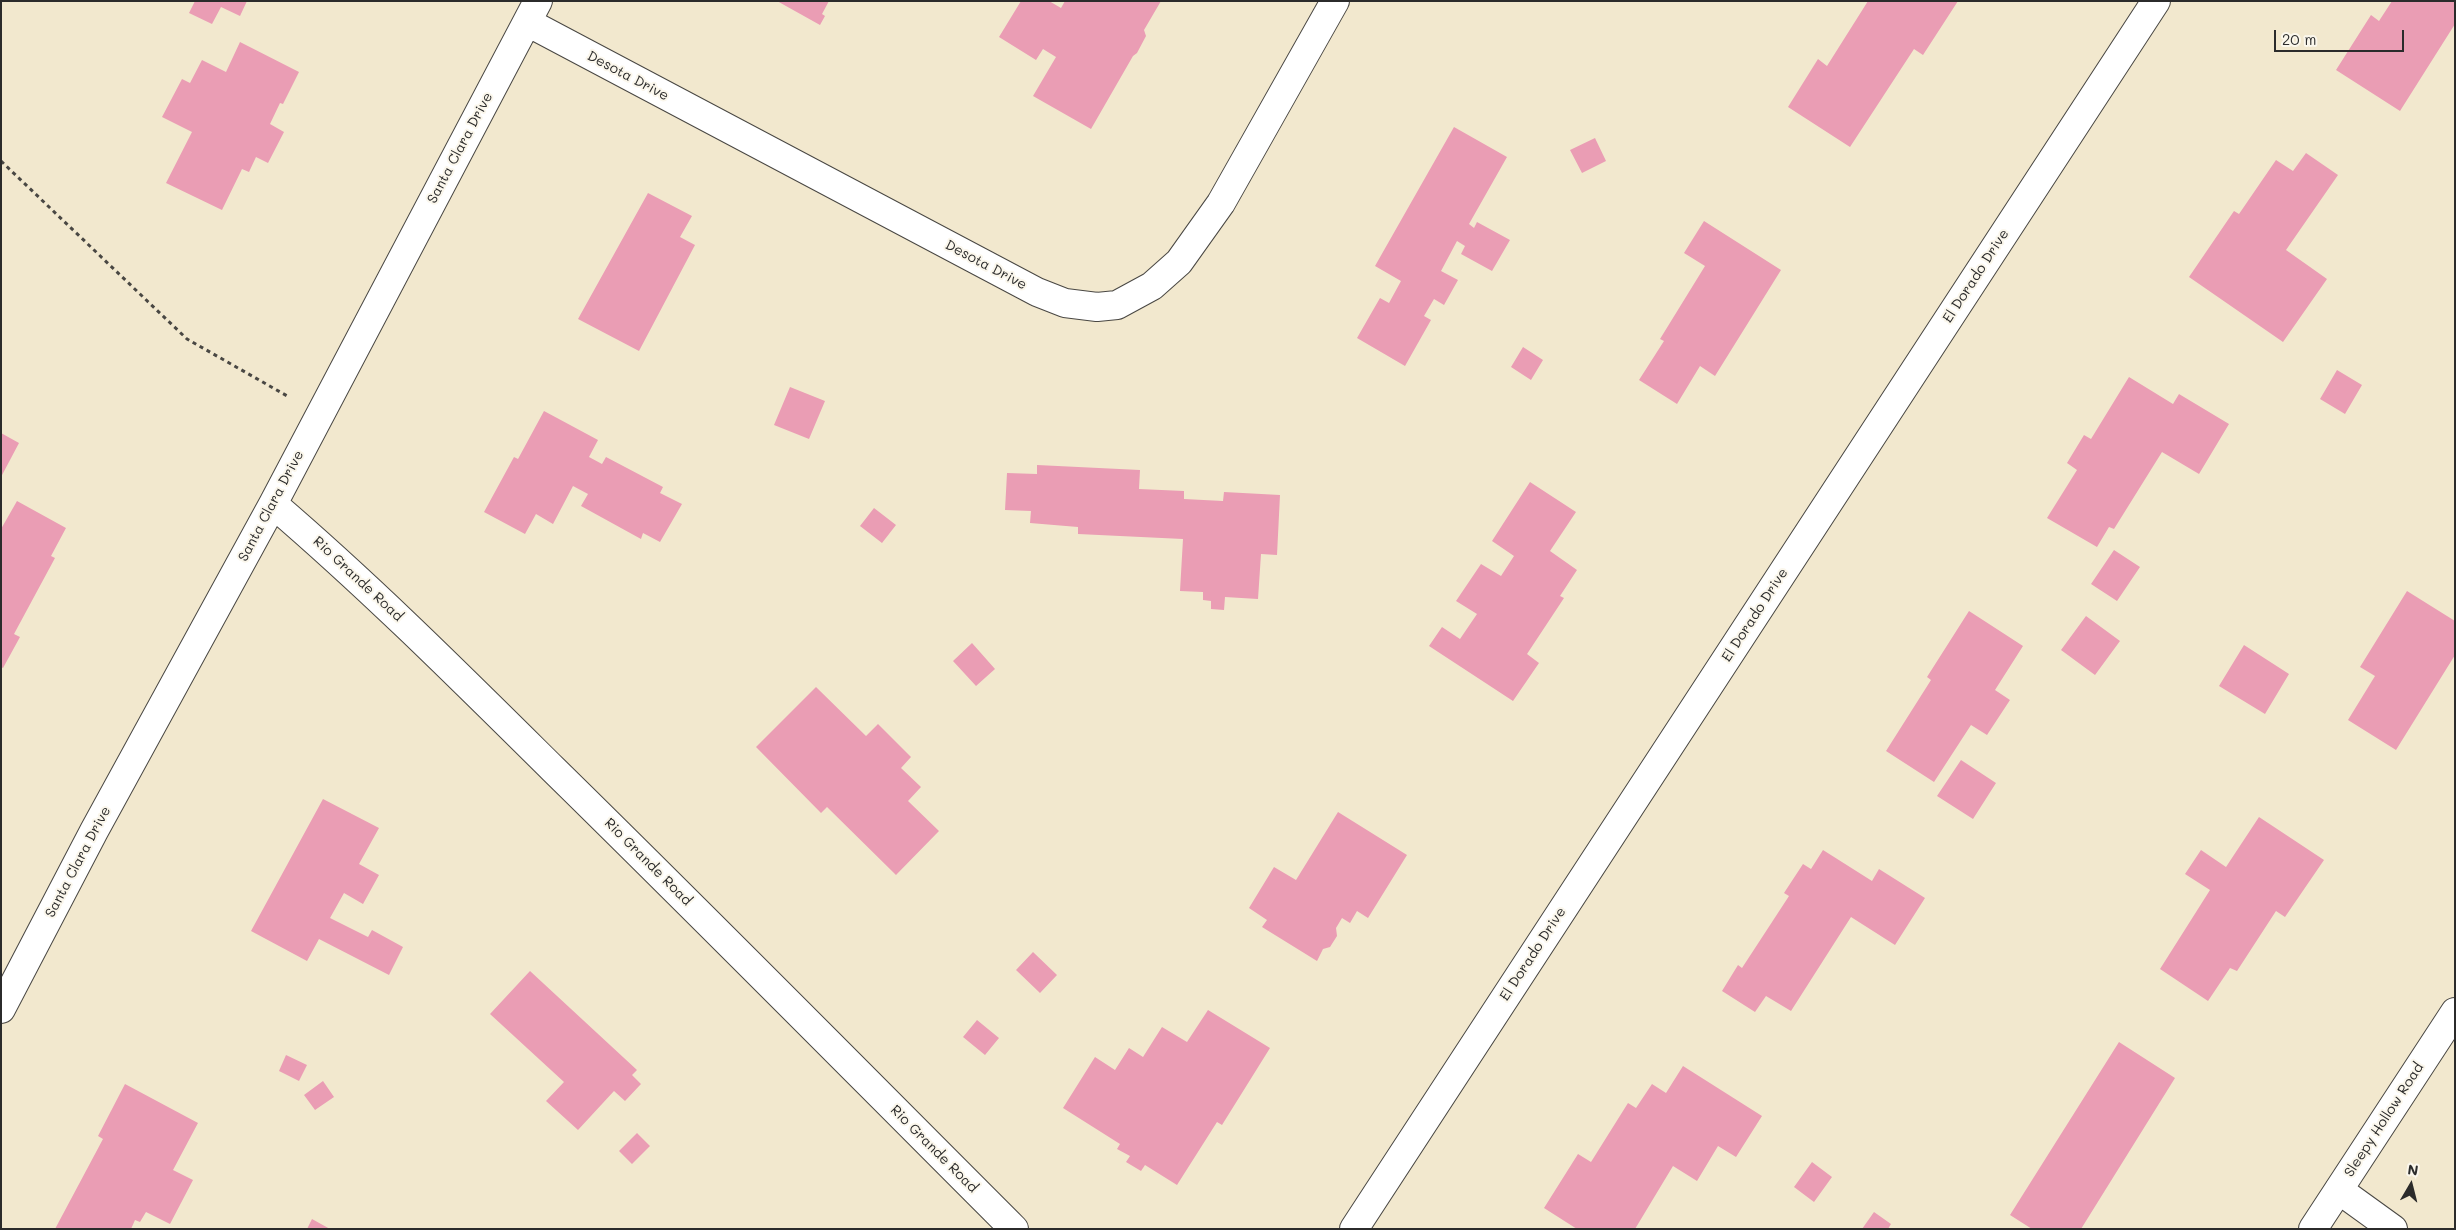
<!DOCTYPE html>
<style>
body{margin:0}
#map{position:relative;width:2456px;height:1230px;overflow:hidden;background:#f2e8ce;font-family:Mali,sans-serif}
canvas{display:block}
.frame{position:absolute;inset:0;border:2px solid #2b2b2b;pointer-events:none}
.north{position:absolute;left:2386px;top:1160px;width:50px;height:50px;-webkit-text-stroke:4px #fbf7ec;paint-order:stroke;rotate:8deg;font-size:14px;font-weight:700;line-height:20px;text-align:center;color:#2b2b2b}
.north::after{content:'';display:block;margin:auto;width:18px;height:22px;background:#2b2b2b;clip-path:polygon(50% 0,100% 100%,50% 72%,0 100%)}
.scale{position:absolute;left:2274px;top:30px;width:130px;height:22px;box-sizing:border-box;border:2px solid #2b2b2b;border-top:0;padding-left:6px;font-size:15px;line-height:18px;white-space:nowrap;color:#2b2b2b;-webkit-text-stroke:4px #fbf7ec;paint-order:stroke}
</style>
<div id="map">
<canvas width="2456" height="1230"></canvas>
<div class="frame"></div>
<div class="north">N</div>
<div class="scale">20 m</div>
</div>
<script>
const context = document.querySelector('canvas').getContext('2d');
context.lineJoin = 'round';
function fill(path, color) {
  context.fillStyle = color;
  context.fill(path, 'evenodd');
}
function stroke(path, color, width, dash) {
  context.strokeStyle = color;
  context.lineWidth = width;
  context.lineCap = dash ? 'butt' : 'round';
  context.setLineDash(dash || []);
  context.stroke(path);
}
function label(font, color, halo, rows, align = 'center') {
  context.font = font + ' Mali,sans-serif';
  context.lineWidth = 4;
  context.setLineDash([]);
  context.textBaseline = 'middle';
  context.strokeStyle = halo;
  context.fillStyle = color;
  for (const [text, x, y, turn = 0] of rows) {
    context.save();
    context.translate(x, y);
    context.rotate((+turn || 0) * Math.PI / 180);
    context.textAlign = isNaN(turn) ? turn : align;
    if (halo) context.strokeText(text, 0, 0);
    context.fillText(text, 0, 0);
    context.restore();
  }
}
const building = new Path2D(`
 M195 1H247L240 16 221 7 212 24 189 13Z
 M777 1H829L822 14 825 16 820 25Z
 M1021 1H1049L1061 8 1065 1H1161L1144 30 1146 36 1137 53 1133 56 1091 129 1033 96 1056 57 1043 49 1036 60 999 37Z
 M1868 1H1958L1923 55 1914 49 1850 147 1788 107 1818 59 1827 66Z
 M2392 1H2455V24L2400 111 2336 70 2371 15 2379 21Z
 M240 42 299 72 283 104 280 103 270 124 284 132 268 163 256 157 249 172 242 169 222 210 166 183 192 132 162 117 182 79 190 83 202 60 226 72Z
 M1454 127 1507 157 1469 224 1474 228 1477 222 1510 240 1492 271 1461 254 1465 246 1457 241 1441 271 1458 280 1444 305 1434 299 1424 316 1431 320 1405 366 1357 338 1380 298 1389 303 1401 281 1375 266Z
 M1595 138 1606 161 1582 173 1570 150Z
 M2306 153 2338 175 2286 250 2327 279 2283 342 2189 277 2234 211 2239 214 2276 160 2293 171Z
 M648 193 692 216 680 237 695 245 639 351 578 319Z
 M1704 221 1781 270 1715 376 1700 366 1677 404 1639 380 1664 341 1660 339 1705 266 1684 253Z
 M1523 347 1543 360 1531 380 1511 367Z
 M2337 370 2362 385 2345 414 2320 399Z
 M2129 377 2173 404 2179 394 2229 424 2199 474 2162 452 2114 529 2109 527 2097 547 2047 518 2077 470 2067 463 2084 435 2091 439Z
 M790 387 825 401 809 439 774 425Z
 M544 411 598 440 589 457 602 464 606 457 663 487 660 493 682 504 660 542 643 533 641 539 581 506 588 494 573 486 553 524 536 514 525 534 484 512 514 457 518 459Z
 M1 433 19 443 1 477Z
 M1037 465 1140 470 1139 489 1184 491V499L1223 501 1224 492 1280 495 1277 555 1261 554 1258 599 1225 597 1224 610 1211 609V601L1203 600V592L1180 591 1183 539 1078 534V527L1030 523 1031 511 1005 510 1007 473 1037 474Z
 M1530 482 1576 512 1550 551 1577 570 1560 596 1564 598 1527 654 1539 663 1513 701 1429 646 1442 627 1460 639 1477 614 1456 601 1481 564 1501 576 1514 556 1492 541Z
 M17 501 66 528 51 556 55 558 14 634 20 637 3 668 1 667V529Z
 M874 508 896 525 882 543 860 526Z
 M2114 550 2140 567 2117 601 2091 584Z
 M2407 591 2455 621V655L2396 750 2348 720 2375 676 2360 667Z
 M1969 611 2023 646 1995 690 2010 700 1987 735 1971 725 1934 782 1886 751 1931 680 1927 677Z
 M2086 616 2120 641 2095 675 2061 650Z
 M972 643 995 669 976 686 953 661Z
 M2244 645 2289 674 2265 714 2219 686Z
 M816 687 866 736 878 724 911 757 901 768 921 787 908 801 939 831 896 875 827 807 821 813 756 747Z
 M1961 760 1996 783 1973 819 1937 796Z
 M323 799 379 828 359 864 379 875 363 904 344 893 330 918 368 937 372 930 403 947 389 975 319 939 307 961 251 931Z
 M1338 812 1407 855 1368 918 1357 911 1350 923 1342 918 1336 928 1337 936 1330 947 1323 949 1317 961 1262 927 1267 920 1249 908 1274 867 1296 880Z
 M2259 817 2324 860 2285 917 2276 911 2237 971 2230 968 2208 1001 2160 969 2210 890 2185 874 2201 850 2226 867Z
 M1823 850 1872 881 1879 869 1925 898 1895 945 1851 917 1791 1011 1766 996 1755 1012 1722 991 1738 965 1742 968 1789 896 1784 893 1803 864 1811 869Z
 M1033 952 1057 975 1040 993 1016 970Z
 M530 971 637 1070 632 1075 641 1084 625 1101 614 1091 578 1130 546 1101 564 1082 490 1014Z
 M1208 1010 1270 1048 1222 1125 1217 1122 1177 1185 1145 1165 1141 1171 1126 1162 1130 1156 1117 1149 1120 1144 1063 1108 1095 1057 1115 1070 1129 1048 1143 1057 1162 1027 1187 1042Z
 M977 1020 999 1038 985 1055 963 1037Z
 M2119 1042 2175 1078 2081 1229H2032L2010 1215Z
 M286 1055 307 1065 299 1081 279 1071Z
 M1683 1066 1762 1116 1736 1157 1718 1146 1697 1181 1673 1166 1635 1229H1577L1544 1208 1578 1154 1591 1162 1628 1103 1636 1108 1652 1084 1666 1093Z
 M323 1081 334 1097 315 1110 304 1095Z
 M125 1084 198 1123 173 1170 193 1180 170 1224 146 1212 140 1222 135 1220 131 1229H55L103 1139 98 1136Z
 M637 1133 650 1146 632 1164 619 1151Z
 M1812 1162 1832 1177 1814 1202 1794 1187Z
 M1874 1212 1891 1224 1888 1229H1862Z
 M312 1219 330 1229H307Z`);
const path = new Path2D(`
 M1 161 187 339 289 397`);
const minor = new Path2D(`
 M527 22 1037 292 1065 303 1097 307 1117 305 1152 286 1179 262 1221 203 1335 1
 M273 504C371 588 461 678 553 769 708 921 860 1075 1014 1229
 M1 1009 94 831 273 504 538 1
 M2339 1190 2393 1229
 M1354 1229 2156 1`);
const tertiary = new Path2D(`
 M2313 1229 2455 1012`);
const streetNames = [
 ["Desota Drive",628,76,28],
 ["Santa Clara Drive",460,148,-62],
 ["Desota Drive",986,265,28],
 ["El Dorado Drive",1976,276,-57],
 ["Santa Clara Drive",271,506,-62],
 ["Rio Grande Road",358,579,43],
 ["El Dorado Drive",1755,615,-57],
 ["Santa Clara Drive",78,862,-62],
 ["Rio Grande Road",648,862,45],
 ["El Dorado Drive",1533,954,-57],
 ["Sleepy Hollow Road",2384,1120,-57],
 ["Rio Grande Road",934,1149,45]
];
fill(building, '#ea9db4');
stroke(minor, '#494743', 30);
stroke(tertiary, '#494743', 30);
stroke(path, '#494743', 3, [4, 4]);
stroke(minor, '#fff', 28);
stroke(tertiary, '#fff', 28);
label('14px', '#2b2b2b', '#fbf7ec', streetNames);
</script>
